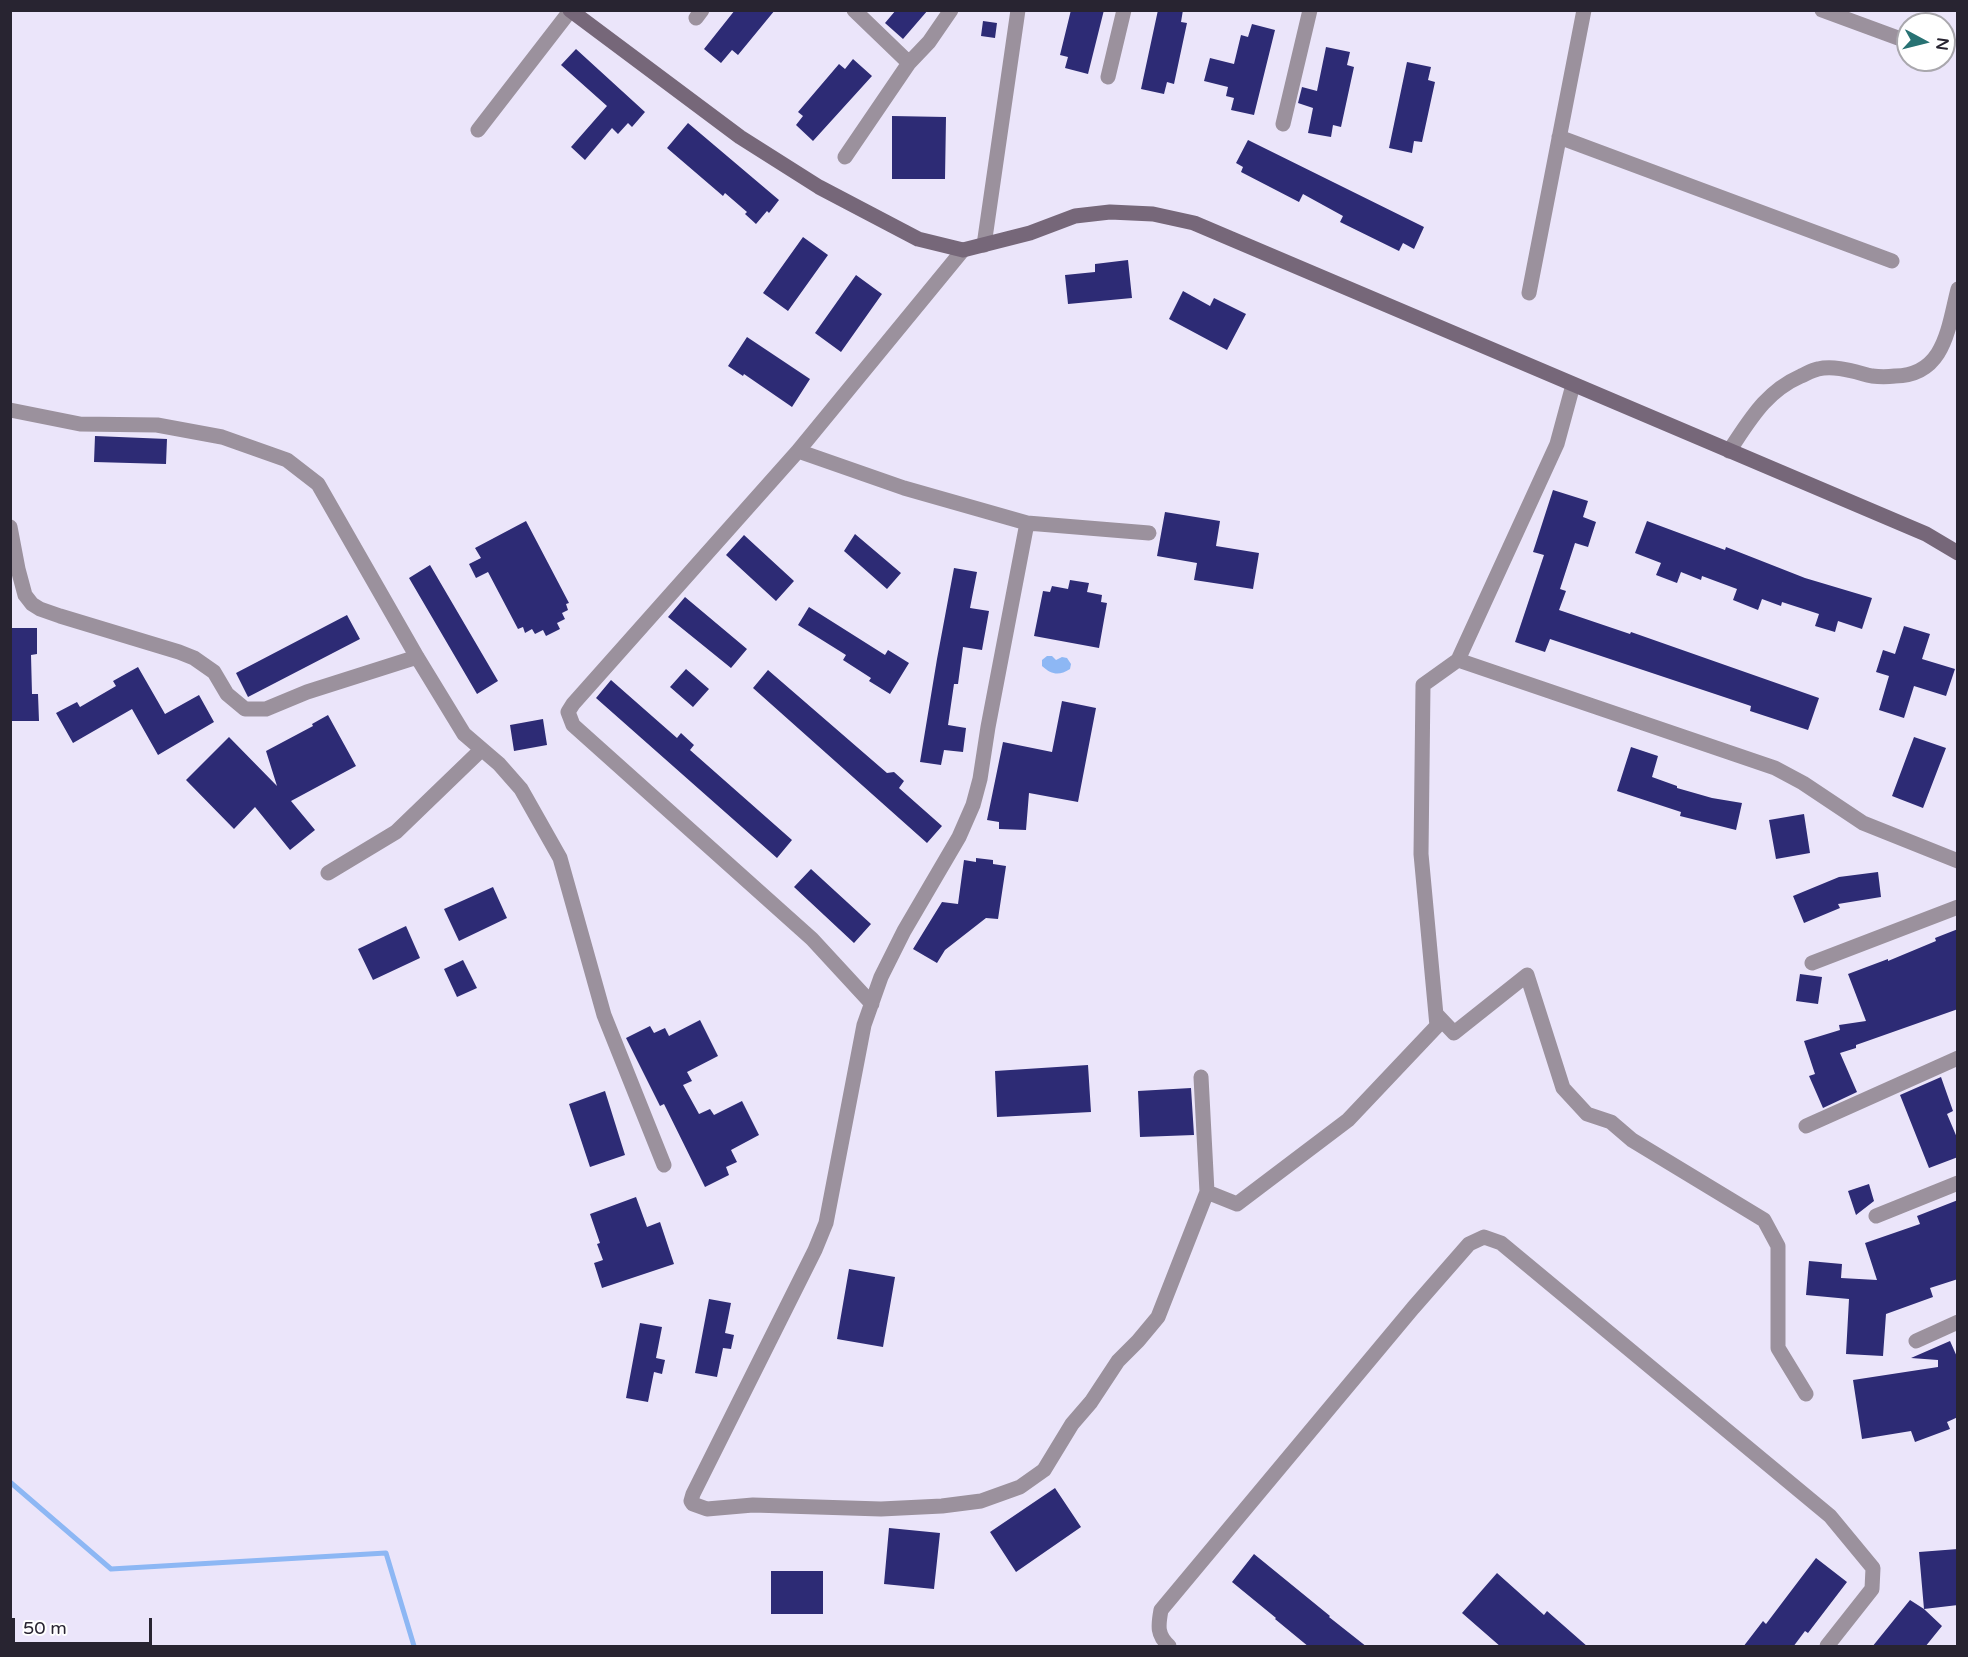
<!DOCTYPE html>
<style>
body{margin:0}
#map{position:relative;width:1968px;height:1657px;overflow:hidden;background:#ebe5fa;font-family:"Varela Round",sans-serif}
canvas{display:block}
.frame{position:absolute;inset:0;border:12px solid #282431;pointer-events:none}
.north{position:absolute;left:1896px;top:12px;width:60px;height:60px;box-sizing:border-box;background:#fff;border:2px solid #a9a7ad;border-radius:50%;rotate:97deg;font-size:16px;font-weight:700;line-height:24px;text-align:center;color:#282431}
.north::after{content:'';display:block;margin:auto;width:21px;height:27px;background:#287273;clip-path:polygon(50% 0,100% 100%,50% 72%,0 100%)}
.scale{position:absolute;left:12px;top:1618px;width:140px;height:27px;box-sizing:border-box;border:3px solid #282431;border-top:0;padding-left:8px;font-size:18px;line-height:21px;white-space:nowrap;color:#282431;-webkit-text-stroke:4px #fff;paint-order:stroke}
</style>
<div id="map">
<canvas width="1968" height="1657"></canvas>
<div class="frame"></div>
<div class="north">N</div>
<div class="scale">50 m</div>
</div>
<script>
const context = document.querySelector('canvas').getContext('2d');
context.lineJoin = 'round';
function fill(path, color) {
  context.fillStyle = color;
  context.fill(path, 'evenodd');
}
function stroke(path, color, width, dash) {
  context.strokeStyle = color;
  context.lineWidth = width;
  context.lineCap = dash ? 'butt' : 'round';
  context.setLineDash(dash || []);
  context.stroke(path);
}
const water = new Path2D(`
 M1047 656H1052L1056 660 1062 657 1067 658 1071 664 1070 669C1059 676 1052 675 1042 666V660Z`);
const stream = new Path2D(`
 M10 1482 111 1569 386 1553 414 1646`);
const building = new Path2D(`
 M735 10H775L738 55 732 50 721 63 704 49Z
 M896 10H928L903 39 885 23Z
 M1071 10H1104L1088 74 1065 68 1068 57 1060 55Z
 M1158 10H1183L1181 22 1187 23 1174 84 1167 82 1164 94 1141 89Z
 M983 21 997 23 995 38 981 36Z
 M1252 24 1275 30 1254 115 1231 110 1234 98 1226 96 1228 87 1204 81 1210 58 1234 64 1241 35 1248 37Z
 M1326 47 1350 52 1347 65 1354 67 1341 127 1333 125 1331 137 1308 133 1313 108 1298 103 1302 87 1317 91Z
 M576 49 645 112 632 127 628 123 618 134 612 128 585 160 571 147 607 106 561 65Z
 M853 59 872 76 813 141 796 125 803 116 798 112 839 64 845 69Z
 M1407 62 1431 67 1428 80 1435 82 1422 142 1414 141 1412 153 1389 148Z
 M892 116 946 117 945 179H892Z
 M688 123 779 200 769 213 767 211 756 224 745 214 747 212 725 193 723 196 667 148Z
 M1248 140 1424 227 1414 249 1403 243 1399 251 1340 222 1343 216 1303 194 1299 202 1241 172 1243 167 1236 163Z
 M803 237 828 255 788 311 763 293Z
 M1128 260 1132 298 1068 304 1065 275 1095 272V264Z
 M856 275 882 294 841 352 815 333Z
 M1183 291 1210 306 1214 298 1246 314 1227 350 1169 319Z
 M747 337 810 379 792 407 744 374 743 376 728 366Z
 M95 436 167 439 166 464 94 462Z
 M1553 490 1588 501 1583 517 1596 522 1588 547 1575 543 1560 589 1566 591 1559 610 1630 634 1631 632 1819 698 1808 730 1750 711 1751 706 1550 639 1545 652 1515 642 1544 555 1533 552Z
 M1165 512 1220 521 1216 546 1259 553 1253 589 1194 580 1197 563 1157 556Z
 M526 521 569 603 566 604 568 610 562 613 565 619 557 623 560 629 546 636 543 630 535 634 532 629 525 633 523 627 518 629 488 572 476 578 469 564 481 558 475 548Z
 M1647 521 1725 550 1726 547 1805 578 1872 598 1862 629 1838 621 1835 632 1815 626 1819 614 1782 602 1781 606 1762 599 1758 610 1733 600 1737 589 1702 576 1701 580 1681 572 1677 583 1656 575 1661 563 1635 553Z
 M855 534 901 573 887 589 844 551Z
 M744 535 794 581 776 601 726 555Z
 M430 565 498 681 477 694 409 578Z
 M954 568 977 572 970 608 989 611 982 650 963 647 958 684H954L948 725 966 728 963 752 944 750 941 765 920 762 937 659Z
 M1070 580 1089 583 1087 592 1102 595 1101 602 1107 603 1099 648 1034 636 1043 591 1050 592 1052 586 1068 589Z
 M685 597 747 649 731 668 668 617Z
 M809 607 885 655 888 650 909 663 890 694 869 681 871 678 843 660 846 655 798 625Z
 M347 615 360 639 248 697 236 673Z
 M1904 626 1930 634 1922 659 1955 669 1946 696 1914 686 1904 718 1879 710 1889 676 1876 672 1883 650 1895 654Z
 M10 628H37V654L31 655 32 694H38L39 721H10Z
 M138 667 165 714 199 695 214 722 158 755 132 709 73 743 56 713 77 702 80 707 116 686 113 681Z
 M686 669 709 689 693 707 670 687Z
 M768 670 887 773 894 772 904 781 899 788 942 826 927 843 753 688Z
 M611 680 677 738 681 733 694 745 690 750 792 840 777 858 596 698Z
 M1062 701 1096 708 1078 802 1029 793 1026 830 999 829V822L987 820 1003 742 1052 752Z
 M328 715 356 766 291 801 315 830 290 850 255 807 234 829 186 780 229 737 277 786 266 751 313 726 312 724Z
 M543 719 547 745 514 751 510 725Z
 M1914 737 1946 748 1923 808 1892 796Z
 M1631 747 1658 756 1652 777 1677 786V788L1712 798 1742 803 1736 830 1680 816 1681 812 1617 791Z
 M1804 814 1810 853 1776 859 1769 820Z
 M976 858 993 860V864L1006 866 998 919 986 918 945 950 937 963 913 949 942 902 958 904 964 860 976 862Z
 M811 869 871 924 854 943 794 887Z
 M1878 872 1881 897 1838 904 1840 908 1804 923 1793 896 1839 877Z
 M493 887 507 918 459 941 444 909Z
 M406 926 420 958 373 980 358 949Z
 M1958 929V1009L1856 1045V1048L1840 1053 1857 1092 1823 1108 1809 1076 1815 1074 1804 1041 1840 1030 1839 1025 1866 1021 1848 974 1888 959V961L1936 941 1935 938Z
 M463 960 477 988 457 997 444 969Z
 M1800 974 1822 977 1818 1004 1796 1001Z
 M700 1020 718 1056 687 1072 692 1081 683 1085 699 1114 710 1109 714 1115 742 1101 759 1135 731 1150 737 1162 726 1167 729 1175 705 1187 664 1104 660 1106 626 1038 650 1026 654 1033 665 1028 669 1036Z
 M1088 1065 1091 1112 997 1117 995 1071Z
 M1941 1077 1953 1111 1947 1114 1958 1140V1157L1929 1168 1900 1095Z
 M1191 1088 1194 1135 1140 1137 1138 1091Z
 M605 1091 625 1155 590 1167 569 1104Z
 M1869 1184 1874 1201 1856 1215 1848 1191Z
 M636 1197 647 1227 660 1222 674 1264 602 1288 594 1263 603 1260 597 1244 600 1243 590 1214Z
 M1958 1200V1279L1930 1288 1933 1297 1886 1314 1883 1356 1846 1354 1849 1299 1806 1295 1809 1261 1842 1264 1841 1278 1877 1280 1865 1243 1920 1224 1917 1216Z
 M849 1269 895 1277 883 1347 837 1339Z
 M709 1299 731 1303 725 1333 734 1335 731 1349 723 1348 717 1377 695 1373Z
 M640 1323 662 1327 656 1358 665 1360 662 1374 654 1372 648 1402 626 1398Z
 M1950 1341 1958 1359V1417L1947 1422 1950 1429 1915 1442 1911 1431 1862 1439 1853 1380 1938 1367V1360L1911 1358Z
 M1055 1488 1081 1527 1016 1572 990 1532Z
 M889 1528 940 1533 934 1589 884 1584Z
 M1958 1549V1605L1924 1609 1919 1552Z
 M1254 1554 1330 1616 1329 1617 1367 1647H1309L1275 1619 1276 1618 1232 1582Z
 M1816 1558 1847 1582 1808 1633 1805 1631 1793 1647H1743L1763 1621 1766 1624Z
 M771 1571H823V1614H771Z
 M1497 1573 1544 1615 1547 1611 1588 1647H1501L1462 1613Z
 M1910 1600 1924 1609 1942 1626 1925 1647H1872Z`);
const minor = new Path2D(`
 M854 10 909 63
 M1822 10 1898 38
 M696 18 702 10
 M1108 77 1124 10
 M1283 124 1310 10
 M478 130 570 11
 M1559 137 1892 261
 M845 157 909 63 929 42 951 10
 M984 245 1018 10
 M1529 293 1584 10
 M10 410 80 424 157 425 222 437 287 460 318 484 417 657 464 734 499 764 521 789 560 858 604 1015 664 1165
 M798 451 904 488 1027 523 1149 533
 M1729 451C1750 420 1765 392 1801 376 1806 374 1812 370 1818 369 1835 365 1855 372 1872 376 1880 377 1887 377 1895 376 1945 375 1948 328 1958 289
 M1027 523 988 727 980 779 973 805 959 837 904 931 881 977 864 1025 826 1223 815 1250 693 1494 691 1501 693 1504 707 1509 753 1505 881 1509 942 1506 981 1501 1020 1487 1044 1470 1072 1424 1091 1402 1118 1361 1138 1341 1158 1317 1207 1192
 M10 527 18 569 25 595 32 604 40 609 60 616 179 652 194 658 214 672 227 694 245 709H266L307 692 417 657
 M1458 660 1775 768 1803 783 1863 823 1958 861
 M328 873 396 832 481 750
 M1812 963 1958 907
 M872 1004 812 939 573 725 568 712 573 704 798 451 963 250
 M1436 1014 1454 1033 1527 975 1563 1088 1587 1114 1611 1122 1632 1140 1764 1220 1778 1246V1348L1806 1394
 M1201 1077 1207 1192 1237 1204 1348 1120 1437 1026 1421 854 1423 685 1458 660 1557 444 1573 385
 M1806 1126 1958 1058
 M1876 1216 1958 1183
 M1916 1341 1958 1322
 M1169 1646C1157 1635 1158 1626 1161 1610L1413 1308 1469 1244 1484 1237 1501 1243 1830 1516 1873 1568 1872 1589 1827 1646`);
const secondary = new Path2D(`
 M570 10 740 137 819 187 918 239 963 250 1030 233 1075 216 1110 212 1153 214 1194 223 1926 534 1958 553`);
fill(water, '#8db7f4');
stroke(stream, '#8db7f4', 5);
fill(building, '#2d2b75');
stroke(minor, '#9b919d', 15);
stroke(secondary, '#766779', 15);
</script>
